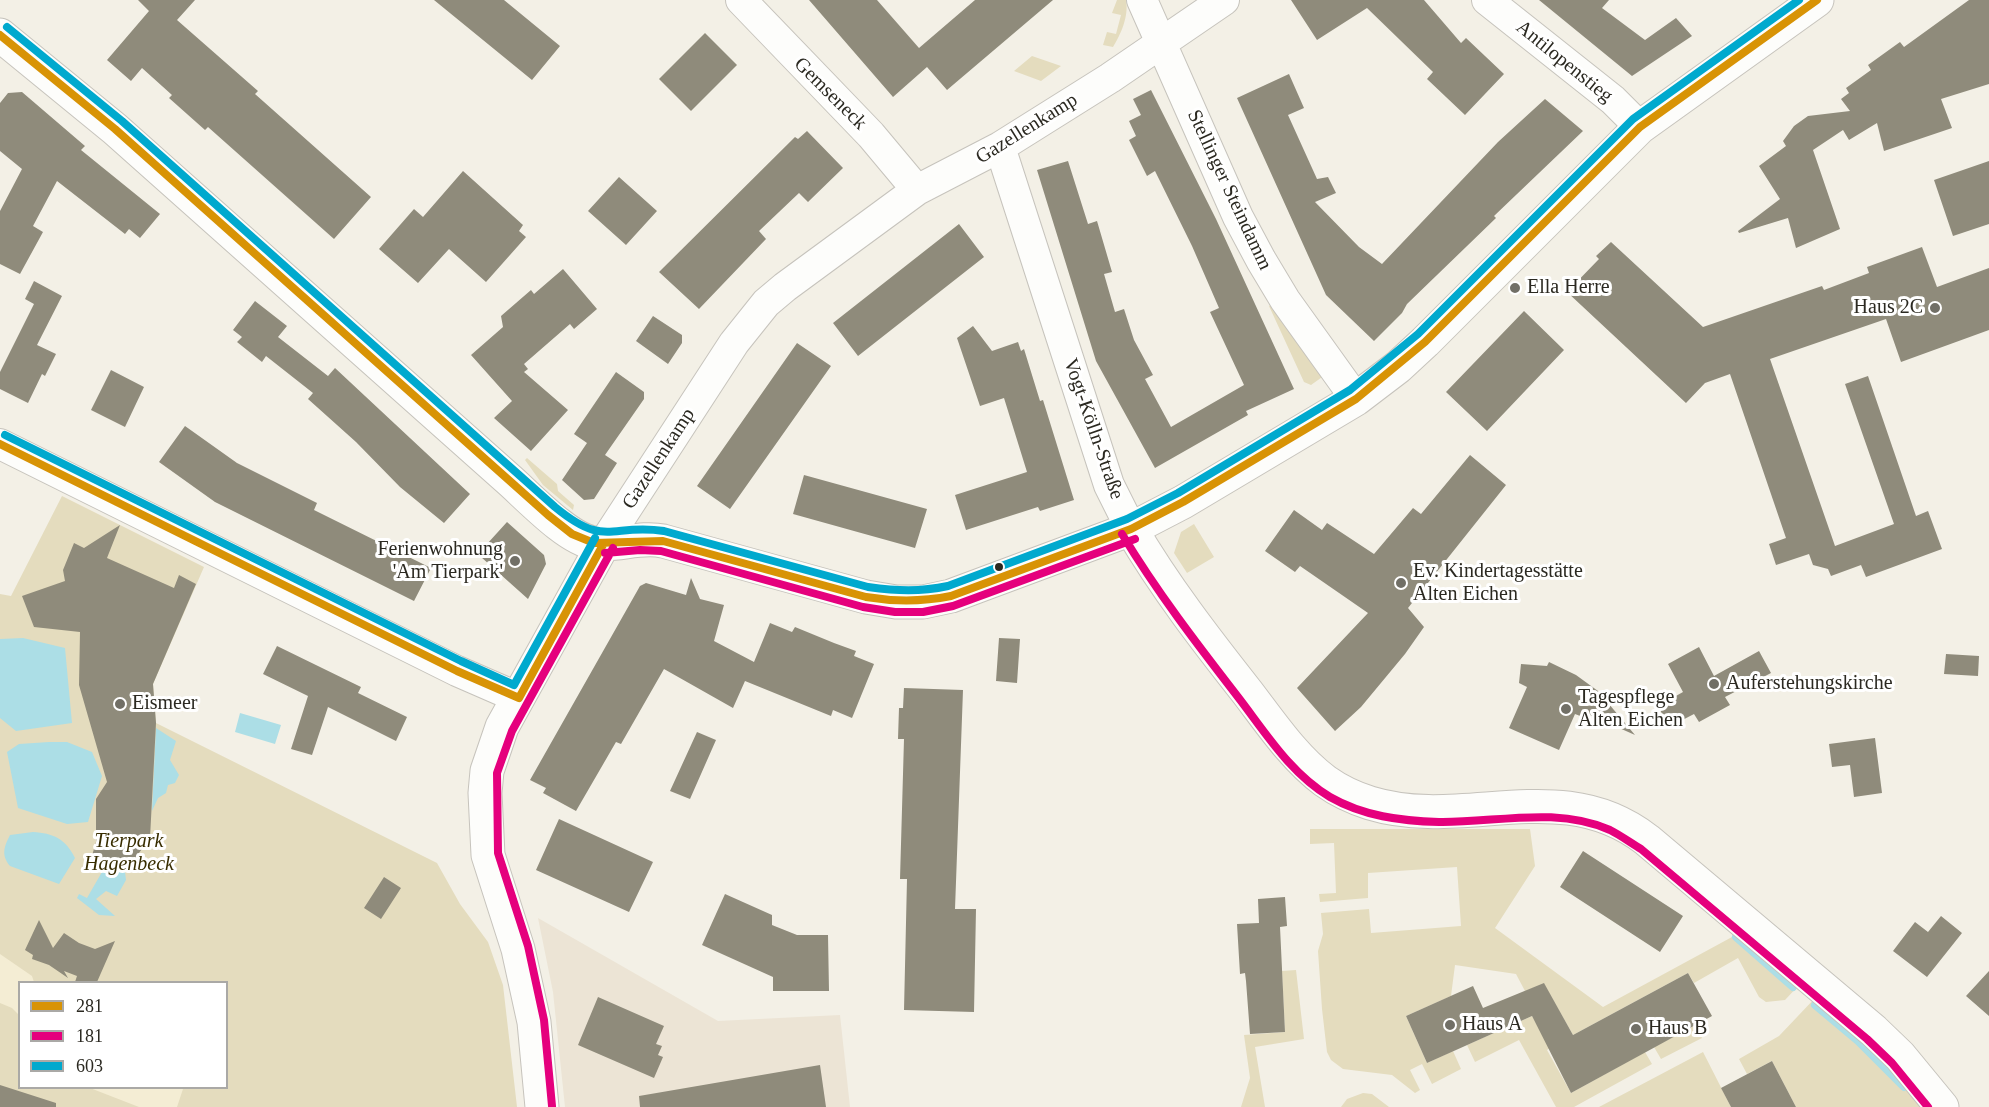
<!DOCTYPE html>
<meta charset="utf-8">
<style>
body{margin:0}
#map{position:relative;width:1989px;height:1107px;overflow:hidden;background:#f3f0e6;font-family:Georgia,serif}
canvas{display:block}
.legend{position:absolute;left:18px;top:981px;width:210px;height:108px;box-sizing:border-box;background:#fff;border:2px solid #aaa9a6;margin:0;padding:8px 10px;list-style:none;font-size:18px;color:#2b2921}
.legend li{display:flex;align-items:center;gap:12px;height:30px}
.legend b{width:30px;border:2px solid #aaa9a6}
</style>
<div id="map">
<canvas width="1989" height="1107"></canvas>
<ul class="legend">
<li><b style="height:8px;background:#d89305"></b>281</li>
<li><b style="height:8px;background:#e5007d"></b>181</li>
<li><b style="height:8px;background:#00a9ce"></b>603</li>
</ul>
</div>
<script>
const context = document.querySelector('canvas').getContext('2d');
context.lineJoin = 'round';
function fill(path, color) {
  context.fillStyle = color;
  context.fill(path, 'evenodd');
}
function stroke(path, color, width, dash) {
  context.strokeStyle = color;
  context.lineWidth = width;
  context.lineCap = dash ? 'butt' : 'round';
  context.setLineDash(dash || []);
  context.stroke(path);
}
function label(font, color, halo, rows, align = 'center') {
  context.font = font + ' Georgia,serif';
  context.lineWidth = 6;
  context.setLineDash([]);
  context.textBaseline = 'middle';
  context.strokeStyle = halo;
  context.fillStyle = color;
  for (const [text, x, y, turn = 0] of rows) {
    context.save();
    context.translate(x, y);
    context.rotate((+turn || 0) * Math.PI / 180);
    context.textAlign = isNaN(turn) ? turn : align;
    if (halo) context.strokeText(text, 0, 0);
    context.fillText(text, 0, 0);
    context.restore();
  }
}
const commercial = new Path2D(`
 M538 918 718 1021 840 1015 850 1107H565L553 992Z`);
const green = new Path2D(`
 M1117 0H1126C1129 16 1121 34 1113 47L1103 45 1107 32 1116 34 1121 15 1112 13Z
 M1032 56 1061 66 1041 81 1014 71Z
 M1274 303 1325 375 1311 385 1304 382 1269 306Z
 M527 458 557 484 558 491 574 505 573 510 543 485 525 460Z
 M62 496 204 567 153 684 156 723 437 863 460 904 488 942 503 985 517 1107H0V594L11 596ZM20 982H226V1088H20Z
 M1194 524 1214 557 1187 573 1174 553 1181 532Z
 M1310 829H1530L1535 866 1495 928 1603 1007 1732 937 1737 930 1800 984 1785 1000 1766 1002 1759 997 1738 958 1694 983 1688 973 1573 1035 1544 984 1525 991 1516 974 1455 965 1451 996 1406 1016 1427 1063 1453 1051 1461 1069 1432 1084 1422 1064 1410 1070 1420 1090 1415 1093 1392 1075 1343 1069 1331 1060 1327 1052 1322 1009 1318 951 1323 934 1321 913 1369 909 1371 933 1461 926 1457 867 1368 873V898L1320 902 1319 894 1336 893 1334 843 1310 844Z
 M1296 970 1304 1039 1255 1047 1265 1107H1241L1250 1078 1244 1035 1285 1032 1282 971Z
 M1816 997 1862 1038 1926 1107H1796L1772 1061 1747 1074 1739 1059 1779 1036Z
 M1532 1016 1550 1048 1547 1050 1571 1093 1645 1052 1652 1064 1574 1107H1556L1519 1040 1475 1062 1467 1045Z
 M1696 1025 1702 1038 1661 1059 1654 1047Z
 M1703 1052 1731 1107H1599Z
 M1363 1093 1372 1094 1389 1107H1341L1347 1099Z`);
const sand = new Path2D(`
 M0 954 32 976 34 982H20L19 1015 12 1008 0 1003Z
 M90 1088H180L183 1089 177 1107H139Z`);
const water = new Path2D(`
 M23 638 65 648 72 723 16 731 0 718V639Z
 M240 713 281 725 275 744 235 732Z
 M156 728 176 741 170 760 179 775 175 783 168 785 166 793 158 798 152 811Z
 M49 742H67L92 752 102 776 88 822 67 824 18 808 7 752 19 744Z
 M33 832C53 833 66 839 75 858L59 884 10 866C1 855 4 847 10 835Z
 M106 865 125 872 126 880 117 896 106 891 96 899 115 916 99 915 77 898 79 894 87 898Z`);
const stream = new Path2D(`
 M1736 937 1793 987
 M1815 1005 1858 1041 1904 1087`);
const building = new Path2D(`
 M138 0H195L177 20 258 91 255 94 371 197 334 239 208 127 205 130 169 98 172 95 142 68 131 81 107 60 149 11Z
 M434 0H504L560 46 532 80Z
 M809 0H877L919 48 975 0H1053L947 90 927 67 893 97Z
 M1291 0H1424L1461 43 1466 38 1504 74 1465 115 1427 79 1433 72 1367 8 1317 40Z
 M1539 0H1609L1602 8 1645 40 1676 18 1692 36 1632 76Z
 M1969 0H1989V84L1941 99 1952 128 1884 151 1877 123 1849 140 1843 130 1813 150 1840 229 1796 248 1788 218 1739 233 1738 231 1780 199 1759 166 1786 146 1783 141 1794 126 1808 116 1850 111 1841 99 1849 93 1846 88 1871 70 1868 65 1900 42 1904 47Z
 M705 33 737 65 691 111 659 79Z
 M1289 74 1304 108 1288 115 1317 179 1328 177 1336 193 1315 202 1359 247 1382 264 1498 142 1545 99 1583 131 1494 216 1496 218 1407 304 1402 313 1374 341 1326 295 1237 98Z
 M1151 90 1216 219 1294 389 1246 411 1248 415 1155 468 1096 361 1037 170 1068 161 1088 224 1097 221 1112 272 1104 274 1115 312 1124 309 1134 340 1153 375 1145 379 1171 427 1244 385 1210 312 1219 308 1192 246 1155 171 1147 176 1129 140 1136 136 1129 121 1141 115 1133 99Z
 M22 92 85 146 81 150 160 214 140 238 129 229 125 234 57 181 33 226 43 232 20 274 0 264V211L22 169 0 151V103L8 93Z
 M807 131 843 168 808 202 799 193 759 231 766 239 699 309 659 272 795 137 798 139Z
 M1989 161V224L1953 236 1934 180Z
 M463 171 523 225 519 231 526 237 486 282 449 249 418 283 379 249 414 209 423 217Z
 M619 177 657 211 626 245 588 211Z
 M959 224 984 257 858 356 833 323Z
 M1611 242 1703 327 1822 286 1824 290 1869 273 1867 267 1922 247 1937 287 1989 268V330L1901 362 1886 319 1770 359 1835 546 1894 524 1845 384 1868 376 1916 516 1928 511 1942 549 1866 577 1861 565 1831 576 1828 569 1813 565 1809 554 1776 565 1769 544 1786 538 1730 374 1705 383 1686 403 1567 292 1599 259 1596 256Z
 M563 269 597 309 574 329 570 324 524 364 528 369 524 372 568 410 531 451 494 418 512 401 471 355 503 327 501 316 531 290 534 294Z
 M34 281 62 296 37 345 56 354 45 376 42 374 28 403 0 389V372L34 304 25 299Z
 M255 301 287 326 278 337 328 376 335 368 470 494 444 523 400 487 356 442 308 399 313 393 266 356 262 362 237 342 242 337 233 330Z
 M1524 311 1564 350 1487 431 1446 392Z
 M653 316 682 335V343L668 364 636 341Z
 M973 326 992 351 1018 342 1021 351 1024 349 1040 401 1043 400 1074 500 1040 511 1038 507 966 530 955 495 1027 472 1004 398 980 406 957 338Z
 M797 343 831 366 730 509 697 486Z
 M111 370 144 387 125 427 91 410Z
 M616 372 644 392V399L605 455 617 463 594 499 584 500 562 480 587 443 574 434Z
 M185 426 237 463 317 503 314 510 431 568 414 601 215 502 159 462Z
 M1470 455 1506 485 1408 608 1424 627 1405 654 1361 707 1335 731 1297 688 1368 613 1300 566 1295 572 1265 551 1294 510 1322 530 1327 523 1374 554 1413 508 1421 514Z
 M804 475 927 509 915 548 793 514Z
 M507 522 544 555 546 564 528 599 481 557 490 546 487 544Z
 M120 525 107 558 174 588 179 575 196 584 153 684 156 723 150 838 125 872 91 859 96 842V799L107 782 79 685 80 632 34 627 22 596 65 581 63 570 74 543 84 548Z
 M691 578 700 599 724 605 714 641 754 662 770 623 792 632 795 627 834 643 856 651 854 656 874 664 852 718 833 710 831 716 745 681 733 708 664 669 621 744 616 742 576 811 543 793 546 788 530 780 640 586 646 583 686 595Z
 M999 638 1020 639 1017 683 996 681Z
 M277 646 361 687 358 693 407 717 396 741 328 707 312 755 291 749 308 696 263 674Z
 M1699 647 1714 676 1759 651 1771 673 1725 697 1730 705 1699 722 1694 714 1669 727 1658 706 1683 692 1668 664Z
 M1946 654 1979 656 1978 676 1944 674Z
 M1549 662 1576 675 1598 691 1635 735 1590 715 1588 719 1575 714 1559 750 1509 728 1527 687 1519 683 1521 664 1547 666Z
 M904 688 963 690 955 909H976L974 1012 904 1010 907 879H900L904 739H898L899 708H903Z
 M697 732 716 740 690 799 670 791Z
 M1875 738 1882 793 1854 797 1850 765 1832 767 1829 744Z
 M559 819 653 862 629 912 536 870Z
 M1583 851 1683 916 1660 952 1560 887Z
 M384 877 401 888 381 919 364 908Z
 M725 894 772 915V925L797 935H828L829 991H773V977L702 945Z
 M1285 897 1287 926 1280 927 1285 1032 1250 1034 1246 981 1245 973 1240 974 1237 924 1259 923 1258 899Z
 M1941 916 1962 933 1927 977 1893 951 1915 922 1928 932Z
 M39 920 53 948 64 933 79 943 95 949 115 941 97 982H75L77 976 64 971 68 978 49 965 32 959 33 955 25 950Z
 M1989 971V1016L1966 996Z
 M1688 973 1712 1016 1571 1093 1532 1016 1427 1063 1406 1016 1473 986 1483 1008 1544 983 1573 1035Z
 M598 997 664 1026 656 1044 662 1046 658 1055 663 1057 654 1078 578 1045Z
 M1772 1061 1796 1107H1731L1721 1088Z
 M820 1065 826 1107H640L639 1096Z
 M0 1085 56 1103V1107H0Z`);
const street = new Path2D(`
 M741 0 871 135 917 190
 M1142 0 1238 217 1261 260 1285 300 1356 399
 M1487 0 1613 100 1640 127
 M1000 147 1109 485 1131 529
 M0 444 457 671 519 698
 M604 543 734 343 766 303 785 287 917 190 1000 147 1110 78 1224 0`);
const secondary = new Path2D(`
 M0 35 115 129 506 477C527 495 567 539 594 543 616 547 639 536 663 541L866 597 896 602H923L951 596 1131 529 1183 502 1356 399 1398 367 1425 342 1640 127 1817 0
 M1131 529C1165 587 1206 640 1247 692 1270 722 1294 758 1325 781 1339 791 1354 798 1370 803 1464 832 1561 773 1647 840L1874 1031 1900 1056 1942 1107
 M542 1107 534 1022 518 949 488 855 485 793 487 771 502 727 604 543`);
const bus1 = new Path2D(`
 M0 35 115 129 548 515 572 534 594 543 663 541 866 597C896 602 921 602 951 596L1131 529 1183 502 1356 399 1425 342 1640 127 1817 0
 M0 444 457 671 519 698
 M519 698 604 543`);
const bus2 = new Path2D(`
 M1122 534C1157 592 1197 644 1238 697 1265 732 1290 773 1330 797 1363 816 1401 821 1439 822 1495 823 1555 806 1610 830 1620 835 1631 843 1641 849L1867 1039 1892 1063 1928 1107
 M605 553 640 550 661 551 863 607 895 612H923L953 606 1135 539
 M552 1106 544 1020 528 946 498 853 497 773 512 731 613 548`);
const bus3 = new Path2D(`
 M7 27 122 121 555 507C606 549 610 523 664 531L868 587C897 591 920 592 948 586L1127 519 1178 493 1350 390 1418 334 1633 119 1799 0
 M5 435 461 661 514 685 595 538`);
const markers = [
 [1515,288,6,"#716f66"],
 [1935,308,6,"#716f66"],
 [515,561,6,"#716f66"],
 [999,567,5,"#2b2921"],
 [1401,583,6,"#716f66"],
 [1714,684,6,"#716f66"],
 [120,704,6,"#716f66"],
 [1566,709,6,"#716f66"],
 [1450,1025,6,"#716f66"],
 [1636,1029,6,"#716f66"]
];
const streetNames = [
 ["Antilopenstieg",1564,62,39],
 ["Gemseneck",830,94,45],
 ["Gazellenkamp",1027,129,-32],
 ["Stellinger Steindamm",1229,190,65],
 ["Vogt-Kölln-Straße",1093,429,71],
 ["Gazellenkamp",659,459,-57]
];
const poiNames = [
 ["Ella Herre",1527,288],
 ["Haus 2C",1923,308,"right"],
 ["Ferienwohnung",503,550,"right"],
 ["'Am Tierpark'",503,573,"right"],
 ["Ev. Kindertagesstätte",1413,572],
 ["Alten Eichen",1413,595],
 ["Auferstehungskirche",1726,684],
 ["Tagespflege",1578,698],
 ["Alten Eichen",1578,721],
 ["Eismeer",132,704],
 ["Haus A",1462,1025],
 ["Haus B",1648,1029]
];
const parkNames = [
 ["Tierpark",129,842],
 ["Hagenbeck",129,865]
];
fill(commercial, '#ece4d5');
fill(green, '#e4dcbe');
fill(sand, '#f4edd4');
fill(water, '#acdee6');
stroke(stream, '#acdee6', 8);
fill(building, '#8f8b7b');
stroke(street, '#c6c3bc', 32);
stroke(secondary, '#c6c3bc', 35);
stroke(street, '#fdfdfb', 30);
stroke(secondary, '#fdfdfb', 33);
stroke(bus1, '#d89305', 8);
stroke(bus2, '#e5007d', 8);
stroke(bus3, '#00a9ce', 8);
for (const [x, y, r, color] of markers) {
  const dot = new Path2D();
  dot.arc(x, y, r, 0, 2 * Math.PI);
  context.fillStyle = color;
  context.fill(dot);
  stroke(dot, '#fff', 2);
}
label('20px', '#2b2921', '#fff', streetNames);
label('20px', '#2b2921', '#fff', poiNames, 'left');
label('italic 20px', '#382d00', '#fff', parkNames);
</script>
